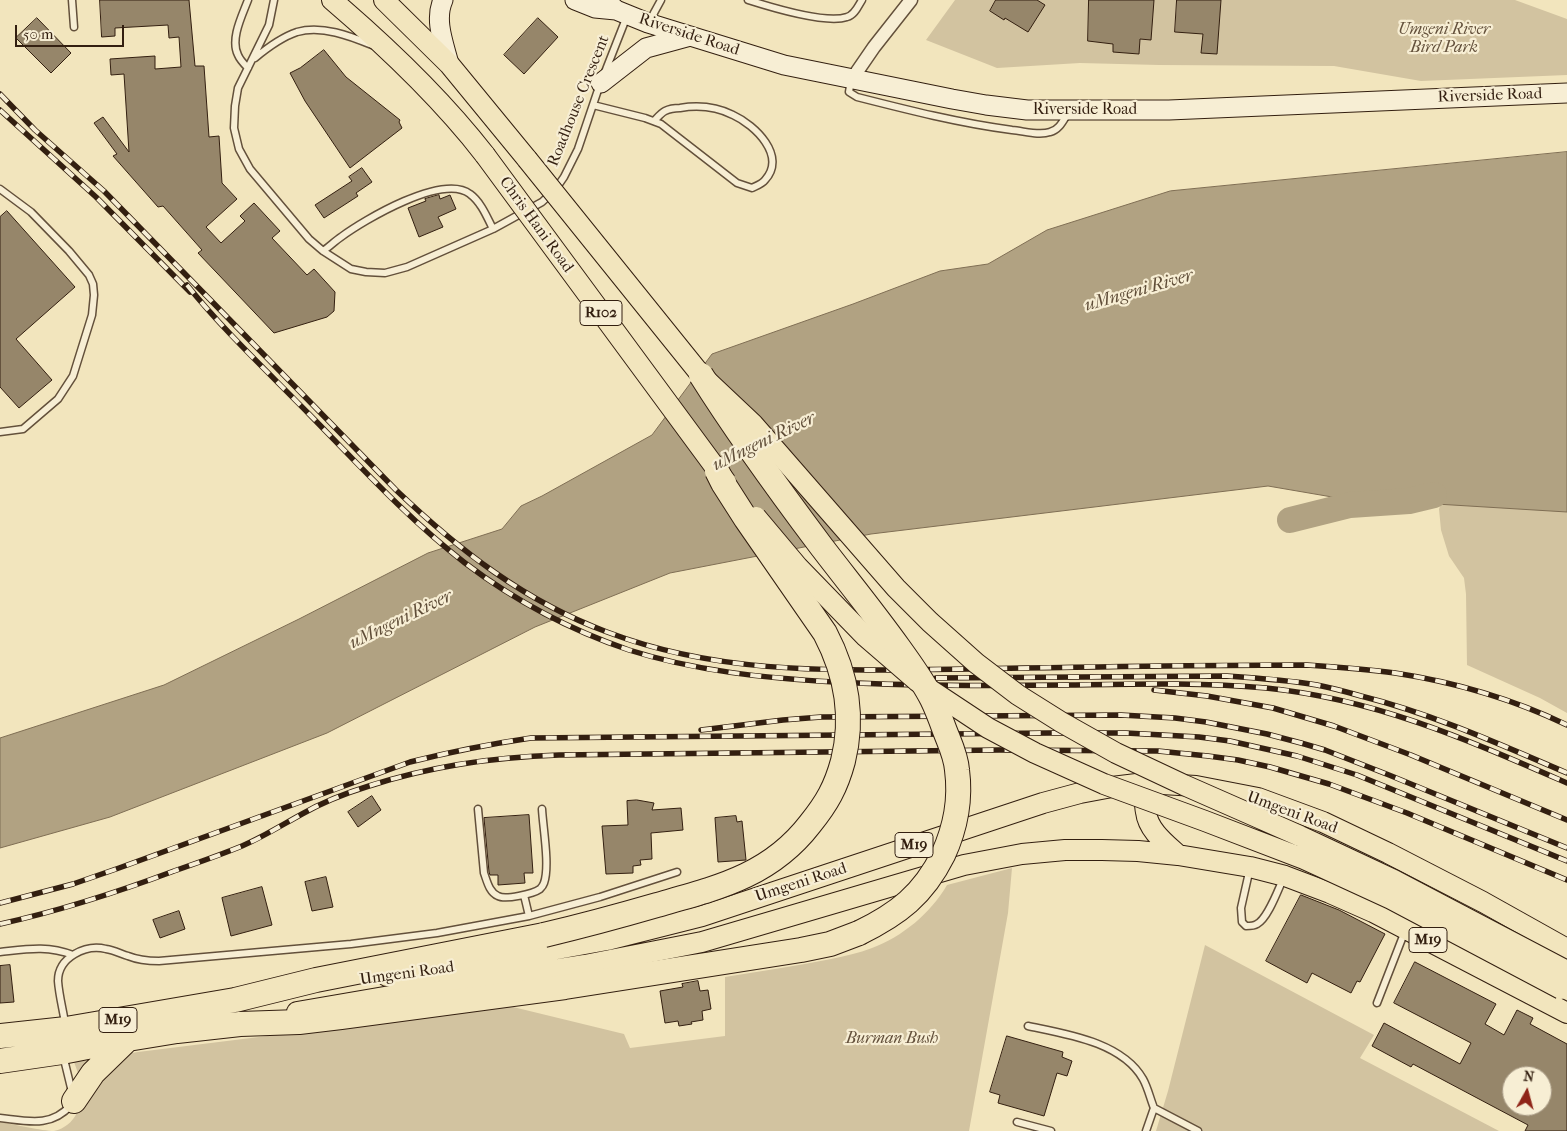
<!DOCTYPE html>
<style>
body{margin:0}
#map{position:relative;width:1567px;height:1131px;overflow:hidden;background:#f2e5bd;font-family:"IM FELL French Canon",serif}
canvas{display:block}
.north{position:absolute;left:1502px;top:1066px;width:50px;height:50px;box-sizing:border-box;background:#f7eed4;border:1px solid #a99b86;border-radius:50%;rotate:7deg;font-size:14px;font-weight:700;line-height:20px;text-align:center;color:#331f10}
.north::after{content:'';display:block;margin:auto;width:18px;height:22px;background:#8f2418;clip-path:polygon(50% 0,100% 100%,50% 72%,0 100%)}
.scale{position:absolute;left:15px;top:25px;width:109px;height:22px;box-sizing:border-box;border:2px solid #331f10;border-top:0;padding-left:6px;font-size:15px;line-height:18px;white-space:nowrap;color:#331f10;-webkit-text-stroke:4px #f7eed4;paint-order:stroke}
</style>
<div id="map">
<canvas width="1567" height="1131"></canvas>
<div class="north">N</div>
<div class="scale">50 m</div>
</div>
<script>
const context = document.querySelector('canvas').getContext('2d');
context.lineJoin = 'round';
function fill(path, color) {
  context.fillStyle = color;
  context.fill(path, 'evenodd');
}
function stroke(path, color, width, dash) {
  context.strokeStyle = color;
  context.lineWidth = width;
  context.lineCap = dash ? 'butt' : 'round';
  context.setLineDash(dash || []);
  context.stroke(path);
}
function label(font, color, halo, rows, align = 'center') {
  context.font = font + ' "IM FELL French Canon",serif';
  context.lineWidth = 4.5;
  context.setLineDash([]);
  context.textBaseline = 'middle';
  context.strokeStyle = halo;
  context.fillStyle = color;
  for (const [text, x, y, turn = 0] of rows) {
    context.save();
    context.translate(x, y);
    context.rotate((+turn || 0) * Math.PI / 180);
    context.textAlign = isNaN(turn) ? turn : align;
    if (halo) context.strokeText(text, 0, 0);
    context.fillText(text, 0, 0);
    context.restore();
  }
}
const green = new Path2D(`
 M955 0H1515L1567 19V75L1421 81 1334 66 1159 65 1080 63 997 68 926 40Z
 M1443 499 1567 505V713L1540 698 1467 665 1466 594 1464 578 1449 556 1441 530 1439 509Z
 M1012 868 1008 913 969 1131H0V1122C12 1124 43 1131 54 1131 76 1126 83 1105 81 1085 80 1078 77 1070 74 1062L138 1052 509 1006 624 1034 630 1048 725 1036V977C760 971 796 966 831 959 845 956 859 953 872 948 902 937 931 913 947 885Z
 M1205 945 1374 1035 1360 1058 1499 1131H1156L1168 1091Z`);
const water = new Path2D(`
 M1567 152V512L1338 498 1268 486 871 534 670 573 535 627 327 733 110 817 0 848V738L164 685 299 619 428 553 502 529 521 506 542 496 652 435 712 354 853 304 940 271 988 264 1047 230 1170 191Z`);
const river = new Path2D(`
 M1290 520 1350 505 1409 501 1434 495`);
const building = new Path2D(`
 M100 0H189L195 66H204L209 137 219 136 222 183 237 199 206 227 221 243 245 221 240 216 254 203 280 231 272 238 307 275 314 269 335 292 334 311 327 317 274 333 198 253 202 250 163 206 158 207 113 156 117 154 94 123 103 117 129 152 124 74 111 75 110 59 155 56V69L181 67 179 37 169 38 168 25 115 28V36L102 37Z
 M996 0H1037L1045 5 1028 32 1005 18 1004 20 990 11Z
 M1089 0H1154L1151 40 1140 39 1139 54 1113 52V44L1088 41Z
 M1177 0H1221L1217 54 1201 53 1203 34 1175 32Z
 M37 18 71 53 51 73 16 38Z
 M538 18 558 37 524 74 504 55Z
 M324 50 346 77 400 120 399 122 402 128 350 168 305 101 290 73 300 68Z
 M362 168 372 182 356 193 358 196 324 218 315 205 352 181 349 177Z
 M439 195 440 199 450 195 456 209 438 217 443 227 419 237 408 208 426 201 425 199Z
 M7 211 75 287 16 339 52 380 19 408 0 387V217Z
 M372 796 381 810 358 827 348 812Z
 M637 800 654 803 652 810 681 808 683 830 651 833 652 859 640 860 641 865 633 866V873L606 874 602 826 628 825 627 801Z
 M529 815 533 873H524L525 883 498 885V875H490L489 872 484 818Z
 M736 816 737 822 742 821 746 860 718 862 715 818Z
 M326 877 333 907 312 911 305 882Z
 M262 887 272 925 231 936 222 898Z
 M1301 895 1339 910 1385 934 1360 982 1357 981 1351 993 1312 973 1307 983 1266 961Z
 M179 911 185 929 160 938 153 920Z
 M1415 962 1496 1004 1485 1024 1504 1035 1517 1010 1533 1018 1530 1024 1567 1044V1131H1525L1528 1125 1413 1064 1411 1067 1372 1046 1384 1023 1460 1064 1471 1043 1394 1003ZM1512 1076H1542V1106H1512Z
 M10 965 14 1002 0 1003V966Z
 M698 981 700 991 708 990 711 1009 702 1011 703 1020 691 1022 692 1024 679 1026 678 1021 665 1023 660 991 683 987 682 984Z
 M1007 1036 1063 1052 1062 1057 1072 1061 1067 1076 1057 1073 1044 1116 998 1103 1000 1095 990 1092Z`);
const lane = new Path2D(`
 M72 0 74 27
 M248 0C242 16 230 39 238 55 240 60 244 64 248 68
 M274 0 269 25 238 88 235 106 234 128 239 149 250 169 309 239 323 251 351 269 366 272 385 273 407 267 493 229 542 202 555 190 564 177 578 149 600 84
 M748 0C770 7 826 24 847 17 855 15 858 6 862 0
 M649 22 661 0
 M255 58C267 48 282 37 297 32 322 25 350 36 372 45
 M605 72 627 16
 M851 80 849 92 857 97C908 110 959 123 1012 130 1024 131 1039 136 1050 132 1059 130 1063 121 1068 113
 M593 105 645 118 661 124 737 183 752 188C756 186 762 184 765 180 787 156 755 125 733 115 717 107 698 105 680 108 676 108 669 109 665 111 661 113 657 118 654 121
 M0 189 31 212 69 251 89 275 93 284 94 295 92 315 73 376 58 399 23 429 0 432
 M323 251C329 247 335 241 341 237 364 220 443 173 470 194 481 202 487 217 493 229
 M478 809 484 873C487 881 489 892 498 896 505 900 533 894 540 889 542 887 543 886 544 883 550 866 543 828 542 809
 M1250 868 1241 908 1242 922 1246 926C1250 926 1254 926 1257 924 1268 918 1278 890 1283 879
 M524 895 529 916
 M0 952C27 949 47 945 73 955
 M1377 1003 1405 931
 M65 1023C63 1010 59 995 58 981 58 957 86 944 106 949 114 950 121 954 128 956 138 960 148 961 159 961L351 944 437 933 529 916 600 897 677 872
 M1028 1026C1066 1034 1122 1042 1143 1079 1148 1088 1150 1098 1154 1108L1198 1131
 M63 1055 72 1092
 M0 1118C27 1121 51 1128 71 1105
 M1017 1122 1051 1131
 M1146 1131 1154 1108`);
const street = new Path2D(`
 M852 79 874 47 911 0`);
const secondary = new Path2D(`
 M443 0C434 20 444 44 449 64
 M575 0 595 8 616 10
 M605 0 616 10 648 23 784 65 952 99 986 105 1027 110H1169L1567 93
 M601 83 646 48 690 36`);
const primary = new Path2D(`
 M332 0C387 47 440 97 485 155
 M384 0 449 64 527 159
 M1145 784C1145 793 1144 803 1146 812 1148 830 1165 843 1178 855
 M387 976 458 967 607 940 702 916 1043 803 1080 793 1112 787 1145 783 1196 786 1258 798 1323 822 1388 853 1483 902 1567 949
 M297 1012 419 991 585 965 702 942 964 865 1022 854 1065 850H1102L1138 851 1178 855 1250 867 1285 876 1330 893 1373 912 1567 1013`);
const highway = new Path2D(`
 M0 1036 66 1029 235 1000 316 980 544 935
 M0 1061 62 1052 128 1039 177 1031 240 1024 299 1022 341 1017 565 987 801 950 830 944 859 933
 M74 1101 93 1073 128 1039`);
const rail = new Path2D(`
 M0 94 35 130 104 191 396 490C459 550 524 601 607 632 726 677 844 670 969 669 1081 667 1194 665 1307 665 1336 667 1365 669 1395 673 1454 682 1513 699 1567 725
 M0 110 96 197 190 292
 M187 285C224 331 268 372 309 414 359 465 408 519 465 563 514 600 570 630 629 650 695 671 765 678 834 682 911 686 989 686 1066 685 1133 684 1200 682 1266 688 1376 699 1468 740 1567 783
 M936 678 1227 676C1257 678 1287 680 1317 685 1332 688 1347 692 1361 696 1433 714 1499 744 1567 773
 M1154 690 1207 696 1273 708 1334 726 1411 755 1567 820
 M701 730 783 720 821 717 1121 715 1175 718 1206 722 1267 734 1301 743 1325 750 1389 775 1567 848
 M0 903 73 884 119 868 410 762C450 752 490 744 531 738L1050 733H1126L1199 737 1230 741 1297 756 1357 775 1567 861
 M0 924C59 911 118 892 174 871 197 863 220 855 242 846 263 837 282 825 302 814 323 802 346 793 369 786 431 766 495 757 559 755L999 750 1158 751 1208 756 1238 760 1270 767 1329 784 1407 813 1567 880`);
const primaryBridge = new Path2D(`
 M485 155 726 482
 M527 159 701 375 753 424 896 588 930 622 976 663 1018 695 1061 722 1116 753 1184 785 1300 836 1394 880 1567 971
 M756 517 798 567 866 637 917 681 988 728 1035 753 1104 784 1205 821 1304 859 1391 899 1561 989`);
const highwayBridge = new Path2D(`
 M701 375C738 434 779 490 821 546 847 580 874 613 899 648 911 665 923 681 932 699 937 709 941 720 945 731 950 744 956 756 957 770 961 800 955 829 943 855 923 895 898 914 859 933
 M544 935C582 926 619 916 657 905 717 888 770 876 810 824 827 803 836 787 843 761 854 717 846 673 825 633L746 519 723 483 717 471`);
const shields = [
 [601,313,42],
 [914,845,38],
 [1428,940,38],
 [118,1020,38]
];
const shieldNames = [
 ["R102",601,313],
 ["M19",914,845],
 ["M19",1428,940],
 ["M19",118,1020]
];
const parkNames = [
 ["Umgeni River",1444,30],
 ["Bird Park",1444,48],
 ["Burman Bush",892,1039]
];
const streetNames = [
 ["Riverside Road",689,35,18],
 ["Riverside Road",1490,96,-2],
 ["Roadhouse Crescent",579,101,-68],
 ["Riverside Road",1085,110],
 ["Chris Hani Road",536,225,54],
 ["Umgeni Road",1292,813,20],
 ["Umgeni Road",801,883,-18],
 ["Umgeni Road",407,974,-8]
];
const waterNames = [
 ["uMngeni River",1139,291,-16],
 ["uMngeni River",764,442,-26],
 ["uMngeni River",401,620,-26]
];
fill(green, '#d2c3a0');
fill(water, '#b1a282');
stroke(water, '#7f6e54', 1);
stroke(river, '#b1a282', 26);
fill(building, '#96866a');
stroke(building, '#331f10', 1);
stroke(lane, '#63503b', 9);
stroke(street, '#63503b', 15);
stroke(secondary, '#331f10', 21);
stroke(primary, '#331f10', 22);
stroke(highway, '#331f10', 26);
stroke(lane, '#f7eed4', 6);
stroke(street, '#f7eed4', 12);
stroke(secondary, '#f7eed4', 19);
stroke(primary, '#f2e5bd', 20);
stroke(highway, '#f2e5bd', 24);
stroke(rail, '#331f10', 5.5);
stroke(rail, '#f7eed4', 4, [11]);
stroke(primaryBridge, '#331f10', 22, []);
stroke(highwayBridge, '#331f10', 26, []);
stroke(primaryBridge, '#f2e5bd', 20);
stroke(highwayBridge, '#f2e5bd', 24);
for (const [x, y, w] of shields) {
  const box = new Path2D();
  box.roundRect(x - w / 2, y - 12.5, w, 25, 4);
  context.fillStyle = '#f7eed4';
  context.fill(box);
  stroke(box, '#331f10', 1);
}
label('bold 15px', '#331f10', null, shieldNames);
label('italic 16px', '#63503b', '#f7eed4', parkNames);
label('16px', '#331f10', '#f7eed4', streetNames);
label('italic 18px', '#5f4d38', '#f7eed4', waterNames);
</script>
